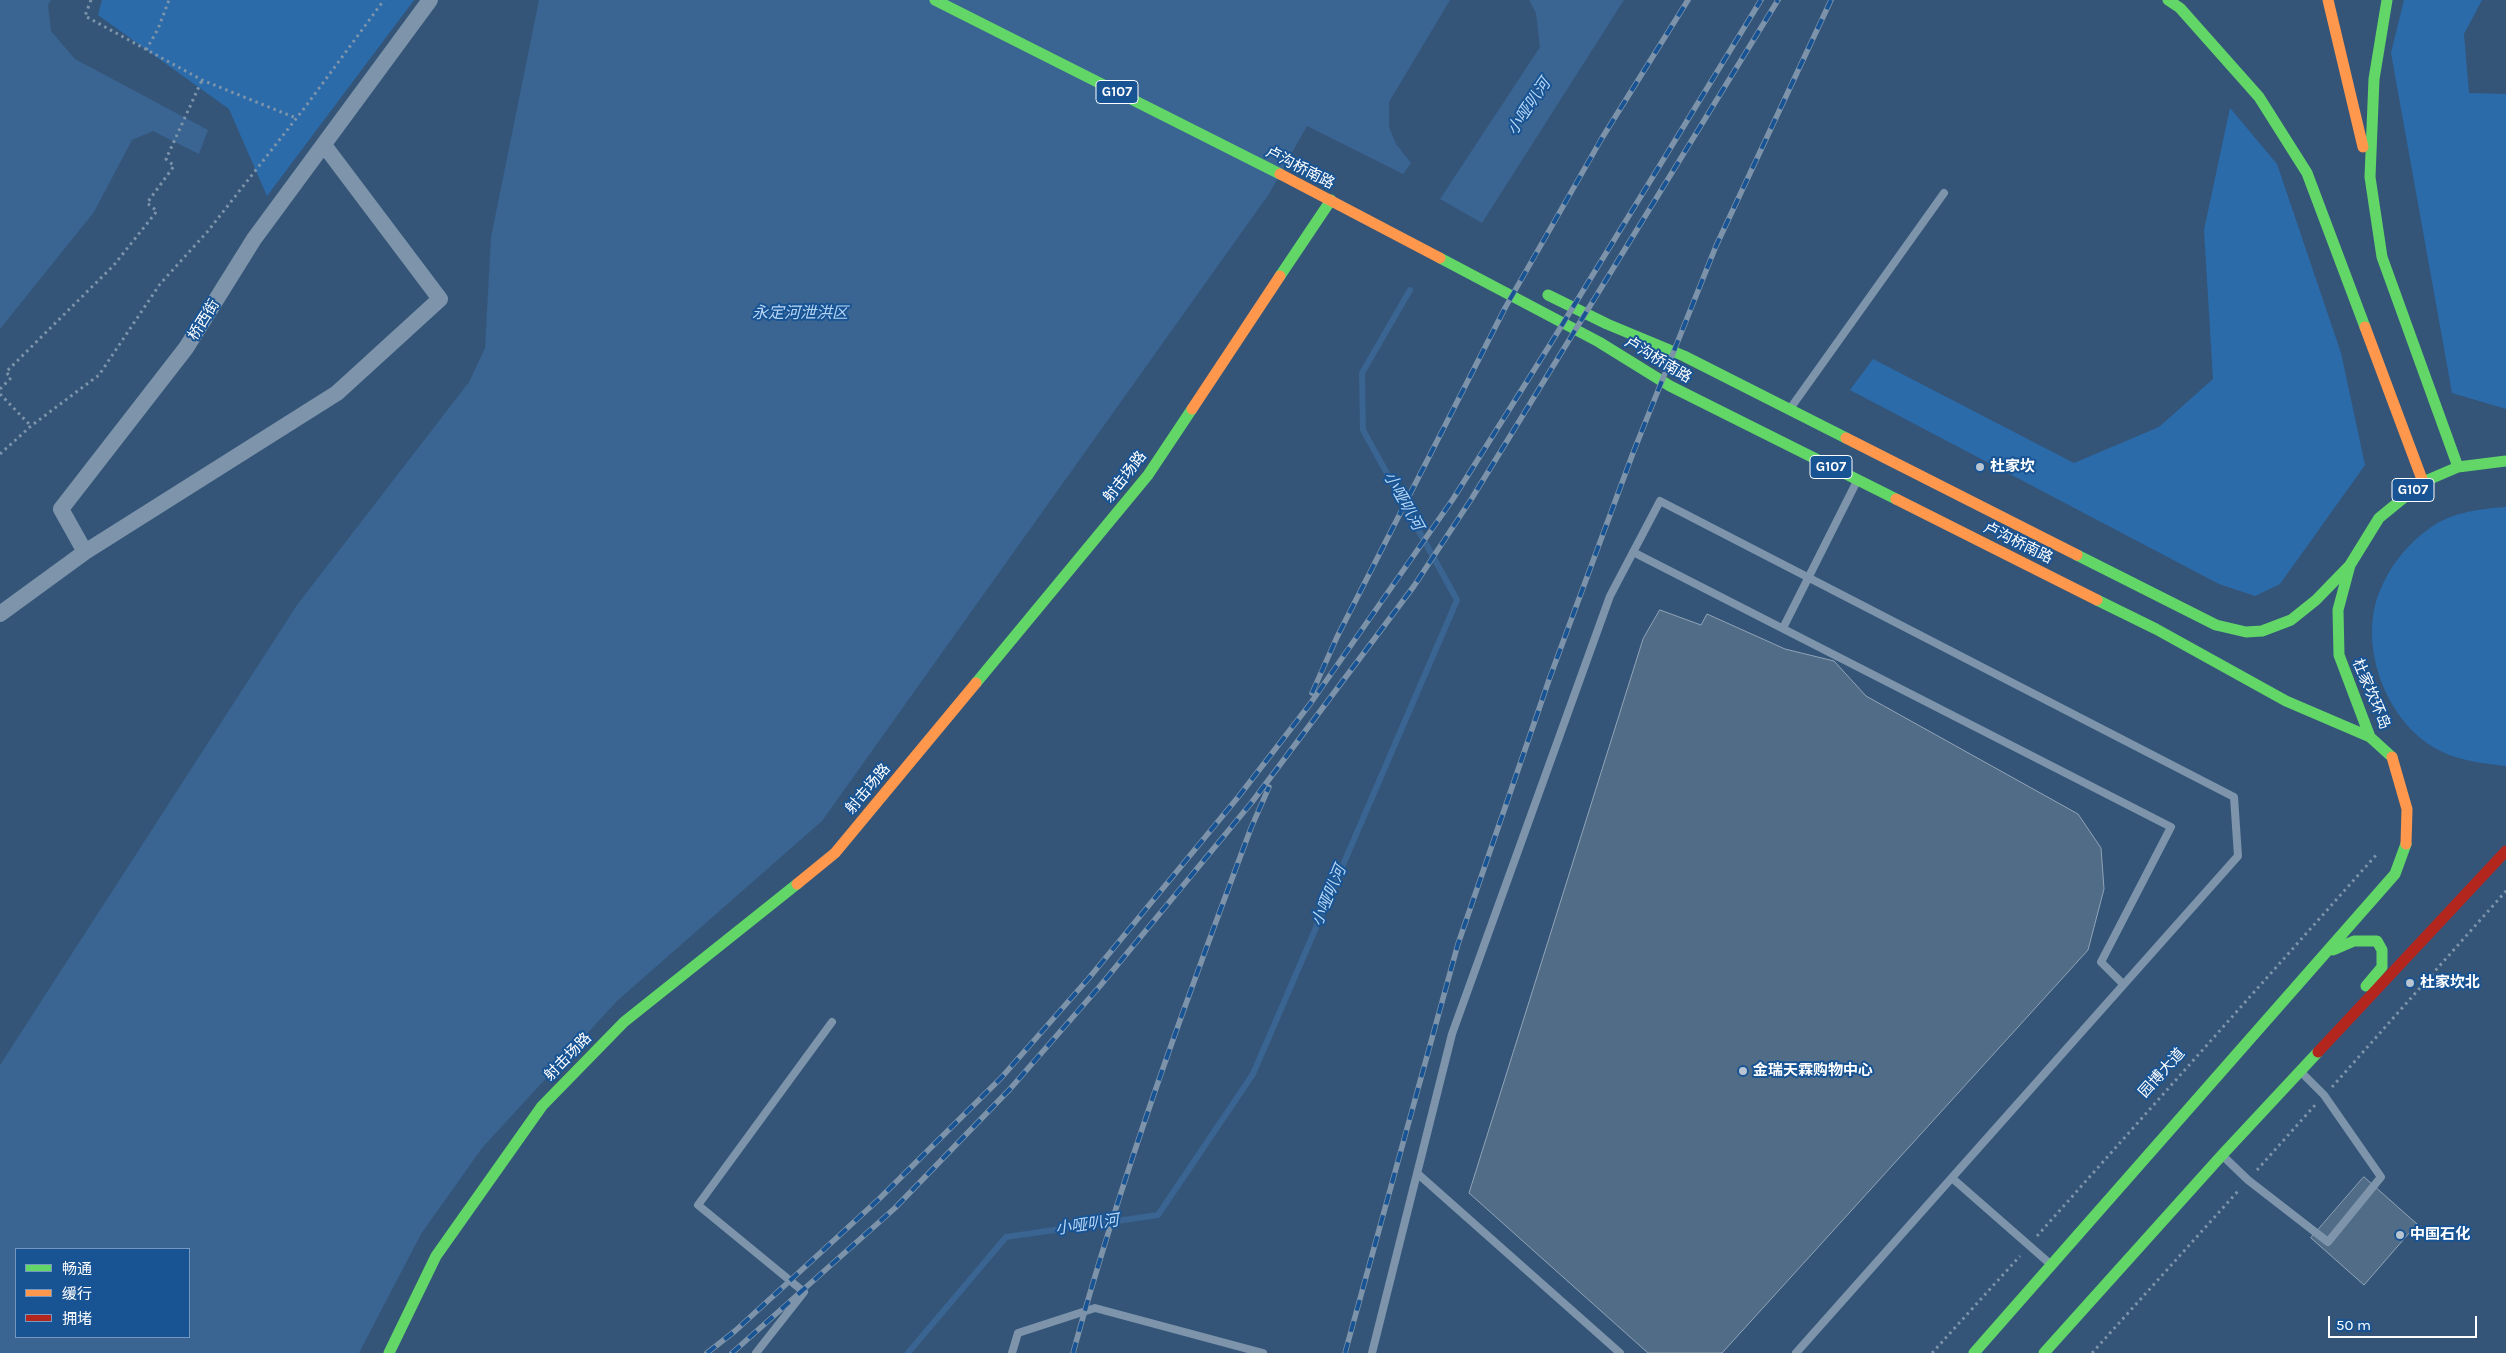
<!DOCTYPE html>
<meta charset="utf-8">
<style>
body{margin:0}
#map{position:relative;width:2506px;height:1353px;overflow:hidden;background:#345578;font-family:Karla,"Noto Sans SC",sans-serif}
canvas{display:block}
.legend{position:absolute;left:15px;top:1248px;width:175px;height:90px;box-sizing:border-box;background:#185494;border:1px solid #7498bf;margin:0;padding:6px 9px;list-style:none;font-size:15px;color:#fff}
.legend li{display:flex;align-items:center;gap:10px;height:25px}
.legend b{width:25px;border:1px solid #7498bf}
.scale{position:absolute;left:2328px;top:1316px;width:149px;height:22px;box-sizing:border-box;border:2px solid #fff;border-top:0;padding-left:6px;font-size:15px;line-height:18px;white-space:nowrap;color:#fff;-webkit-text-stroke:4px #185494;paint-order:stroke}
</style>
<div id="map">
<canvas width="2506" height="1353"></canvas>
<ul class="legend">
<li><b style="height:6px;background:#63d668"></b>畅通</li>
<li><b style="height:6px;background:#ff974d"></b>缓行</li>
<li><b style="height:6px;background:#b3261e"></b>拥堵</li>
</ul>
<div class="scale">50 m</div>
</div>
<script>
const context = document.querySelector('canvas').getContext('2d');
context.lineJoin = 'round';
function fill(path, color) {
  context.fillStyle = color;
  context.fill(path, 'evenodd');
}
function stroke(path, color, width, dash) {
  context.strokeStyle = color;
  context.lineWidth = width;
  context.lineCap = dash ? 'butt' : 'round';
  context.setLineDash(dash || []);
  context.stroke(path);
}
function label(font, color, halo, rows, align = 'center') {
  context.font = font + ' Karla,"Noto Sans SC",sans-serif';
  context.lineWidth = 4;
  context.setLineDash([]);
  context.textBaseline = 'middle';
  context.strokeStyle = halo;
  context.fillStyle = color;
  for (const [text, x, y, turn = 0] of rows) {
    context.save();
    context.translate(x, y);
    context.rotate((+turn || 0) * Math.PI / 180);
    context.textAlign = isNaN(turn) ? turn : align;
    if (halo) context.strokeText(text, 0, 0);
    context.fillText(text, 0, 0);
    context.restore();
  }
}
const green = new Path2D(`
 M102 0H414L267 196 229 109 98 15Z
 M2404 0H2482L2464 34 2469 93 2506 94V409L2452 393 2391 53Z
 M2230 108 2277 164 2341 353 2365 465 2280 584 2255 596 2219 584 1850 390 1873 359 2074 463 2159 427 2213 379 2204 230Z
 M2506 507V766C2479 763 2453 760 2430 745 2384 715 2359 644 2379 593 2389 567 2407 544 2430 528 2452 512 2480 509 2506 507Z`);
const water = new Path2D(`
 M0 0H51L48 5 51 31 75 59 208 130 199 154 153 131 132 140 94 212 0 329Z
 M539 0H1450L1389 102V127L1396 144 1411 163 1403 174 1307 126 1269 194 822 821 617 1001 482 1148 421 1234 359 1353H0V1065L297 605 469 382 485 348 491 237ZM16 1249H189V1337H16Z
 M1529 0H1624L1482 223 1440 199 1540 47 1536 13Z`);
const stream = new Path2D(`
 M908 1353 1006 1237 1158 1215 1253 1074 1457 600 1363 430 1362 373 1410 290`);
const building = new Path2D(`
 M1660 610 1701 625 1707 614 1785 649 1834 661 1866 696 2078 814 2101 848 2104 889 2088 950 1722 1353H1648L1469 1193 1643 639Z
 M2364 1177 2417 1224 2364 1285 2311 1238Z`);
const path = new Path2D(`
 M91 0 85 16 202 80 296 118
 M146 50 158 29 169 0
 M0 389 11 378 6 372 114 265 157 211 147 203 174 166 166 159 202 80
 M0 394 31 426
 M0 454 31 426 99 375 160 284 208 231 306 106 384 0
 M2332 1087 2506 891
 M2257 1170 2316 1104
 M2037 1236 2377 854
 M1932 1353 2020 1256
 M2092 1353 2239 1190`);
const lane = new Path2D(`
 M1792 406 1944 193
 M1633 552 2171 827 2101 962 2123 984
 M1783 628 1856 483
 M2224 1157 2248 1180 2328 1242 2381 1177 2324 1095 2303 1074
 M1418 1174 1620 1353
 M1952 1178 2048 1262
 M756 1353 804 1292 698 1205 832 1022
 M1012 1353 1018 1333 1095 1308 1263 1353
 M1372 1353 1452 1034 1610 596 1660 501 2234 797 2238 856 1796 1353`);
const street = new Path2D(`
 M85 552 337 393 440 299 324 145
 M0 614 85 552 61 509 186 348 254 239 430 0`);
const fast = new Path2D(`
 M935 0 1280 174
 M2168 0 2180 8 2259 97 2307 173 2365 327
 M2387 0 2374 79 2370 177 2382 257 2458 467
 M1440 258 1599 342 1670 386 1896 499
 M1280 276 1331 200
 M1548 295 1607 324 1684 356 1846 438
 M2077 555 2216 625 2246 632 2262 631 2291 620 2316 600 2350 565
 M2097 600 2156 629 2286 701 2370 737
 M976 683 1148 475 1192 409
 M2392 757 2370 737 2339 655 2338 610 2350 565 2379 518 2423 482 2458 467 2506 461
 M2333 950 2354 941H2377L2382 950V967L2366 986
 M389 1353 436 1256 542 1106 624 1022 797 884
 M1974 1353 2395 874 2406 844
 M2044 1353 2222 1155 2318 1052`);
const slow = new Path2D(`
 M2328 0 2363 147
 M1280 174 1440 258
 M2365 327 2423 482
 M1192 409 1280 276
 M1846 438 2077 555
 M1896 499 2097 600
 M2392 757 2407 809 2406 844
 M797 884 835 853 976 683`);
const jam = new Path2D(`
 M2318 1052 2506 851`);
const rail = new Path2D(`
 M1312 693 1337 637 1505 308 1602 138 1688 0
 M707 1353 735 1331 879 1199 1001 1078 1089 978 1239 796 1310 704 1453 499 1551 343 1761 0
 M732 1353 895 1208 1010 1089 1100 986 1252 802 1414 586 1472 498 1778 0
 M1073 1353C1122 1174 1186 1001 1251 828L1269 787
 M1345 1353 1458 944 1550 677 1633 453 1716 246 1831 0`);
const markers = [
 [1980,467,5,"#b8c4d0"],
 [2410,983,5,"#b8c4d0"],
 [1743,1071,5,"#b8c4d0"],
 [2400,1235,5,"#b8c4d0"]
];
const shields = [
 [1117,92,42],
 [1831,467,42],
 [2413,490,42]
];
const shieldNames = [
 ["G107",1117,92],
 ["G107",1831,467],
 ["G107",2413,490]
];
const streetNames = [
 ["卢沟桥南路",1300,168,27],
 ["桥西街",204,320,-58],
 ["卢沟桥南路",1658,360,31],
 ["射击场路",1125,477,-52],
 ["卢沟桥南路",2018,543,26],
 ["杜家坎环岛",2371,694,67],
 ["射击场路",868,789,-50],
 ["射击场路",568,1057,-46],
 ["园博大道",2162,1073,-48]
];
const poiNames = [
 ["杜家坎",1990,467],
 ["杜家坎北",2420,983],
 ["金瑞天霖购物中心",1753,1071],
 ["中国石化",2410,1235]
];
const waterNames = [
 ["小哑叭河",1529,107,-56],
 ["永定河泄洪区",800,313],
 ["小哑叭河",1403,501,61],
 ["小哑叭河",1329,896,-67],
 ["小哑叭河",1087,1225,-8]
];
fill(green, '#2c6baa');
fill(water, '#3a6491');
stroke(stream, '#3a6491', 6);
fill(building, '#516c87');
stroke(building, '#91a4b8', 1);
stroke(path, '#7d94ab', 3, [2.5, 4]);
stroke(lane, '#7d94ab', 8);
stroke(street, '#7d94ab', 16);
stroke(fast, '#63d668', 11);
stroke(slow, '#ff974d', 11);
stroke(jam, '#b3261e', 11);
stroke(rail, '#7d93aa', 5.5);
stroke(rail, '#185494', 4, [11]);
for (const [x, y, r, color] of markers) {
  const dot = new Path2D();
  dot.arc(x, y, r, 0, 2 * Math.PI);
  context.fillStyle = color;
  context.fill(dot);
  stroke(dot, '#185494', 2);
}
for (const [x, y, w] of shields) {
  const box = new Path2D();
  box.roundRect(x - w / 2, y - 11.5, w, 23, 4);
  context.fillStyle = '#185494';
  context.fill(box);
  stroke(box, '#fff', 1);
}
label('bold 14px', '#fff', null, shieldNames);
label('15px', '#fff', '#185494', streetNames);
label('bold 15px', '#fff', '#185494', poiNames, 'left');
label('italic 16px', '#b5d6f7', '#185494', waterNames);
</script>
